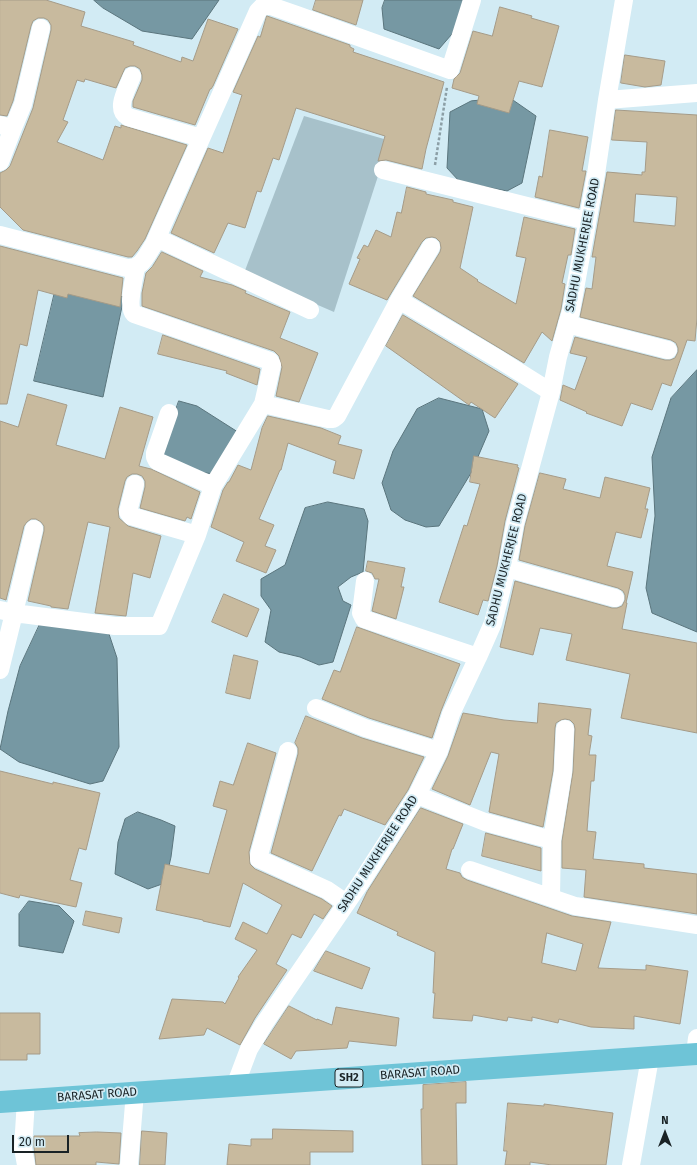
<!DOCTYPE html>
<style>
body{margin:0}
#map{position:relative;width:697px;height:1165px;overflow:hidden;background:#d2ebf4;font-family:"Fira Sans",sans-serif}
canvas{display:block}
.north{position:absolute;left:645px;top:1113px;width:40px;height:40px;-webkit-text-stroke:3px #d2ebf4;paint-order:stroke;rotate:0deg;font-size:11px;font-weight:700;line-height:16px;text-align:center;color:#192225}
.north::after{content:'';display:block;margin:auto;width:14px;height:18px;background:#192225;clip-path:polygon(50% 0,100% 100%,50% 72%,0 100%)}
.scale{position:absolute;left:12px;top:1135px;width:57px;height:18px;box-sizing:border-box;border:2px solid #192225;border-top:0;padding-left:5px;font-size:12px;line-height:14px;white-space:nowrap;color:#192225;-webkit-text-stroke:3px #d2ebf4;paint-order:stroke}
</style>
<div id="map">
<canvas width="697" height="1165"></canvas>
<div class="north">N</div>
<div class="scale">20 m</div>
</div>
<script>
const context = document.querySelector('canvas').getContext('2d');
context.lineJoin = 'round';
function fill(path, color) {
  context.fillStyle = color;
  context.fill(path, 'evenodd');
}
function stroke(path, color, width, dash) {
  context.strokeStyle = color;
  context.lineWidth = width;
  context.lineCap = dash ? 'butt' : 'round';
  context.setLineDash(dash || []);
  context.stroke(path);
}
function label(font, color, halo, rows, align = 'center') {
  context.font = font + ' "Fira Sans",sans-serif';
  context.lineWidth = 3.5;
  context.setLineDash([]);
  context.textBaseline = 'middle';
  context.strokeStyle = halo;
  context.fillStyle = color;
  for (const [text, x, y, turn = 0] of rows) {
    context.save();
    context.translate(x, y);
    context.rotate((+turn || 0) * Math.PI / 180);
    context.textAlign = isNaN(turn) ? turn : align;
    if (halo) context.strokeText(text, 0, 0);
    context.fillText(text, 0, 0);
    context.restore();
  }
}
const green = new Path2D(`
 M304 116 384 139 379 173 334 312 244 273Z`);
const water = new Path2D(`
 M94 0H219L192 39 142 31 103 8Z
 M385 0H468L458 27 439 49 384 29 382 8Z
 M510 98 536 116 522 183 507 191 460 182 447 168 450 112 471 101Z
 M57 283 124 297 103 397 34 381Z
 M697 370V632L652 613 646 588 655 516 652 457 671 398Z
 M439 398 482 409 489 431 471 473 439 526 426 527 405 520 391 510 382 483 393 451 417 409Z
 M179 401 197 406 241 434 215 474 197 472 160 455Z
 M328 502 364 509 368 521 363 572 351 577 338 587 343 601 351 605 333 662 319 665 300 657 279 652 265 642 271 610 261 596V579L285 565 305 508Z
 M40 624 106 625 117 658 119 747 103 781 90 784 19 762 0 749 8 711 20 666Z
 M138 812 161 820 175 826 171 857 165 883 148 889 115 874 118 842 125 819Z
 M29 901 59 906 74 921 63 953 19 946V914Z`);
const building = new Path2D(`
 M0 0H46L85 12 81 26 134 42 133 45 181 62 182 57 193 61 208 19 238 29 213 86 211 89H210L195 125 133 107V101L142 80V75L140 69 135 66H130L125 68 116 88 85 79 84 82 77 80 63 120 68 122 57 142 103 160 115 126 121 128V125L187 145 145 239 137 251 132 257H128L23 230 0 207V173L6 170 10 166 33 108 51 30V25L48 20 44 18H38L33 21 31 26 13 101 7 116 0 115Z
 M316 0H363L356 25 313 10Z
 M500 7 532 16 531 18 559 26 542 87 519 81 509 113 477 104 479 96 452 88 454 79 460 73 473 31 492 36Z
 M267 16 350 45V47L354 49 353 52 444 82 426 149 422 169 386 160 378 161 385 136 296 108 279 160 273 158 261 192 257 191 245 228 228 223 214 253 171 233 208 148 223 153 242 95 233 92 258 36 260 37Z
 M625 55 665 61 661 85 645 87 621 83Z
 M616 110 697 115V318L695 341 687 340 671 386 662 383 652 410 631 403 622 426 586 413 587 412 560 400 563 385 575 390 587 357 570 353 575 337 665 360H670L675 358 678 352V348L676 343 671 340 580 317 586 288 592 289 596 257H592L607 172 642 175V172H645L647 142 612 140ZM636 194 677 197 675 226 634 222Z
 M550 130 588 137 582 171H586L579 208 535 197 539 176 542 177Z
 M407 187 426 192V194L453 200V202L473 207 460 268 478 280 477 281 516 304 526 258 516 256 524 217 575 229 571 255H568L562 283 565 284 561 309 552 341 542 332 524 363 413 296 440 252 441 248 440 242 436 238 432 237 426 238 422 242 387 300 349 284 360 259 357 258 364 245 368 247 376 230 391 237 397 212 401 213Z
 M0 246 123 278 120 307 68 294 67 298 38 290 27 346 20 344 7 404H0Z
 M162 252 203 271 200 277 232 285 246 291 245 293 290 312 280 338 318 353 299 402 276 396 282 367 279 356 274 351 142 306V293L146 273 152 267Z
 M403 315 518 384 495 418 471 402 469 405 386 346Z
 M163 335 260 369 257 385 226 373 227 371 158 354Z
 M28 394 67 405 56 445 105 459 120 407 153 417 139 466 151 469 200 492 191 519 187 517 185 521 140 508 145 487V481L142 476 137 474H132L127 477 125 481 118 509 119 518 128 526 161 536 150 578 133 573 126 616 95 613 110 527 88 522 68 609 51 607V606L28 601 44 531V526L41 522 36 519H31L27 522 24 526 6 600 0 598V421L18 427Z
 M268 416 321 428 341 436 338 444 362 450 354 479 333 473 336 461 288 443 281 470H280L259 519 274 525 265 546 276 550 266 573 236 561 244 542 211 527 223 490 228 482H229L238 465 251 470 262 428Z
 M474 456 518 465 517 467 519 468 505 521 497 566 488 601 483 600 478 615 439 602 464 525 467 526 480 484 470 482Z
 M540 473 566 479 563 489 600 498 605 477 650 488 645 509H648L641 538 616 532 607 566 633 572 626 603H627L622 629 697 643V733L621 718 630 674 566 660 572 634 540 628 533 655 500 647 515 581 612 608H617L622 606 625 600V595L623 591 618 588 519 560 525 526Z
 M368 561 405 568 401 587H404L396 619 372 611 379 579H375L372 573 366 571Z
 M224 594 259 609 247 637 212 622Z
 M357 627 460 664 441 711 432 738 369 718 322 699 334 670 340 672Z
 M234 655 258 661 250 699 226 693Z
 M539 703 591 709 588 735 592 736 589 755H596L594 781H591L587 831 596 832 593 859 644 864V868L697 874V914L584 897 586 870 562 868V841L573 772 575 729 574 724 570 720 565 719 561 720 556 723 555 728 553 771 543 827 489 812 499 754 491 752 470 805 432 789 448 756 463 713 504 720 537 723Z
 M306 716 362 738 424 757 408 790 385 825 344 809 341 816 339 815 312 871 271 853 298 754V748L295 743Z
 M248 743 276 753 249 852 250 864 255 869 322 899 332 906 323 919 314 914 301 938 292 934 276 964 287 970 255 1018 240 1045 207 1028 204 1035 159 1039 172 999 223 1002 225 1004 239 978 238 977 257 950 235 939 243 922 267 934 282 905 243 883 230 927 203 921V920L156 910 165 864 209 874 227 810 213 806 220 781 233 785Z
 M0 771 53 784V782L100 793 86 850 79 848 70 880 82 883 76 907 20 895 19 898 0 893Z
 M421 808 463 824 453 849H452L446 869 460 873 462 877 467 880 572 916 611 922 598 968 646 970V965L688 971 680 1024 634 1016V1029L591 1027 559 1019 558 1023 532 1017V1021L508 1017 507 1021 473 1015 472 1021 433 1018 435 993H433L435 952 397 935 398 932 357 913 367 892ZM547 933 583 944 576 971 542 963Z
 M486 833 541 848V871L482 856Z
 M86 911 122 918 119 933 83 925Z
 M326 951 370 968 362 989 314 971Z
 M289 1006 317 1020V1019L332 1025 336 1007 399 1018 396 1046 349 1041 347 1048 296 1051 291 1059 264 1044Z
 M0 1013H40V1054H27V1060H0Z
 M466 1082V1103H456L457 1165H422L421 1109H423V1085Z
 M508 1103 544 1106V1104L613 1113 606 1165H552L530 1162V1165H505L507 1151H504Z
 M273 1129 353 1131V1152H310V1165H227L229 1144 251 1146V1139H272Z
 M142 1131 167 1133 165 1165H140Z
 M97 1132 121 1133 119 1164 96 1162V1165H36L34 1147V1136H80L79 1133Z`);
const path = new Path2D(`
 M435 165 447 87`);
const minor = new Path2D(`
 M132 76C128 88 114 109 128 117L201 138
 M607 100 697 93
 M0 125 13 128 0 162
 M13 128 23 104 41 28
 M383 170 587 221
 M0 235 127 268C142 269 146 256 154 244L258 11 263 6H271L297 15 450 70 472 0
 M157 238 310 310
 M136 268C134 278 127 307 134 314L270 361 272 365 263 404
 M399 300 431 247
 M567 324 668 350
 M169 413 155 453V457L157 461 213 486
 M135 484 128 512 131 516 197 535
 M507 568 615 598
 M365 581 361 613 364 619 478 657
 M0 610 14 613 34 529
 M0 670 14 613 115 626H159L197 535 213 486 263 404 328 419H333L337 416 399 300 500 360 551 392
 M316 708 365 728 439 751
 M288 751 259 855V859L327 890 346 903
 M417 795 485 822 552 840
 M470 870 575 906 697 925
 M551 897 552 840 563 772 565 729
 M695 1054 697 1038
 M235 1086 249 1049 264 1024 363 879 417 795 439 751 451 714 478 657 493 623 507 568 515 524 551 392 558 357 571 311 596 174 607 100 624 0
 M26 1165 23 1148 26 1100
 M129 1165 135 1092
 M631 1165 650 1058`);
const major = new Path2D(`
 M0 1102 697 1054`);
const shields = [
 [349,1078,28]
];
const shieldNames = [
 ["SH2",349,1078]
];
const streetNames = [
 ["SADHU MUKHERJEE ROAD",583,245,-79],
 ["SADHU MUKHERJEE ROAD",507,560,-76],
 ["SADHU MUKHERJEE ROAD",378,854,-57],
 ["BARASAT ROAD",420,1073,-4],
 ["BARASAT ROAD",97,1095,-4]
];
fill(green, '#a7c1ca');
fill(water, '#7698a3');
stroke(water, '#5a757d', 1);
fill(building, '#c8ba9e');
stroke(building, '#a59b88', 1);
stroke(path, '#8c9fa6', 2.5, [3, 2]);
stroke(minor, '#fff', 18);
stroke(major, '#6ec4d7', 22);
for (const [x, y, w] of shields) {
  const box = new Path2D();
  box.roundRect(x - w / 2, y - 9, w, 18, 3);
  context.fillStyle = '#d2ebf4';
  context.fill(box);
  stroke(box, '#192225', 1);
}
label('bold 11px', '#192225', null, shieldNames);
label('12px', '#192225', '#d2ebf4', streetNames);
</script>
